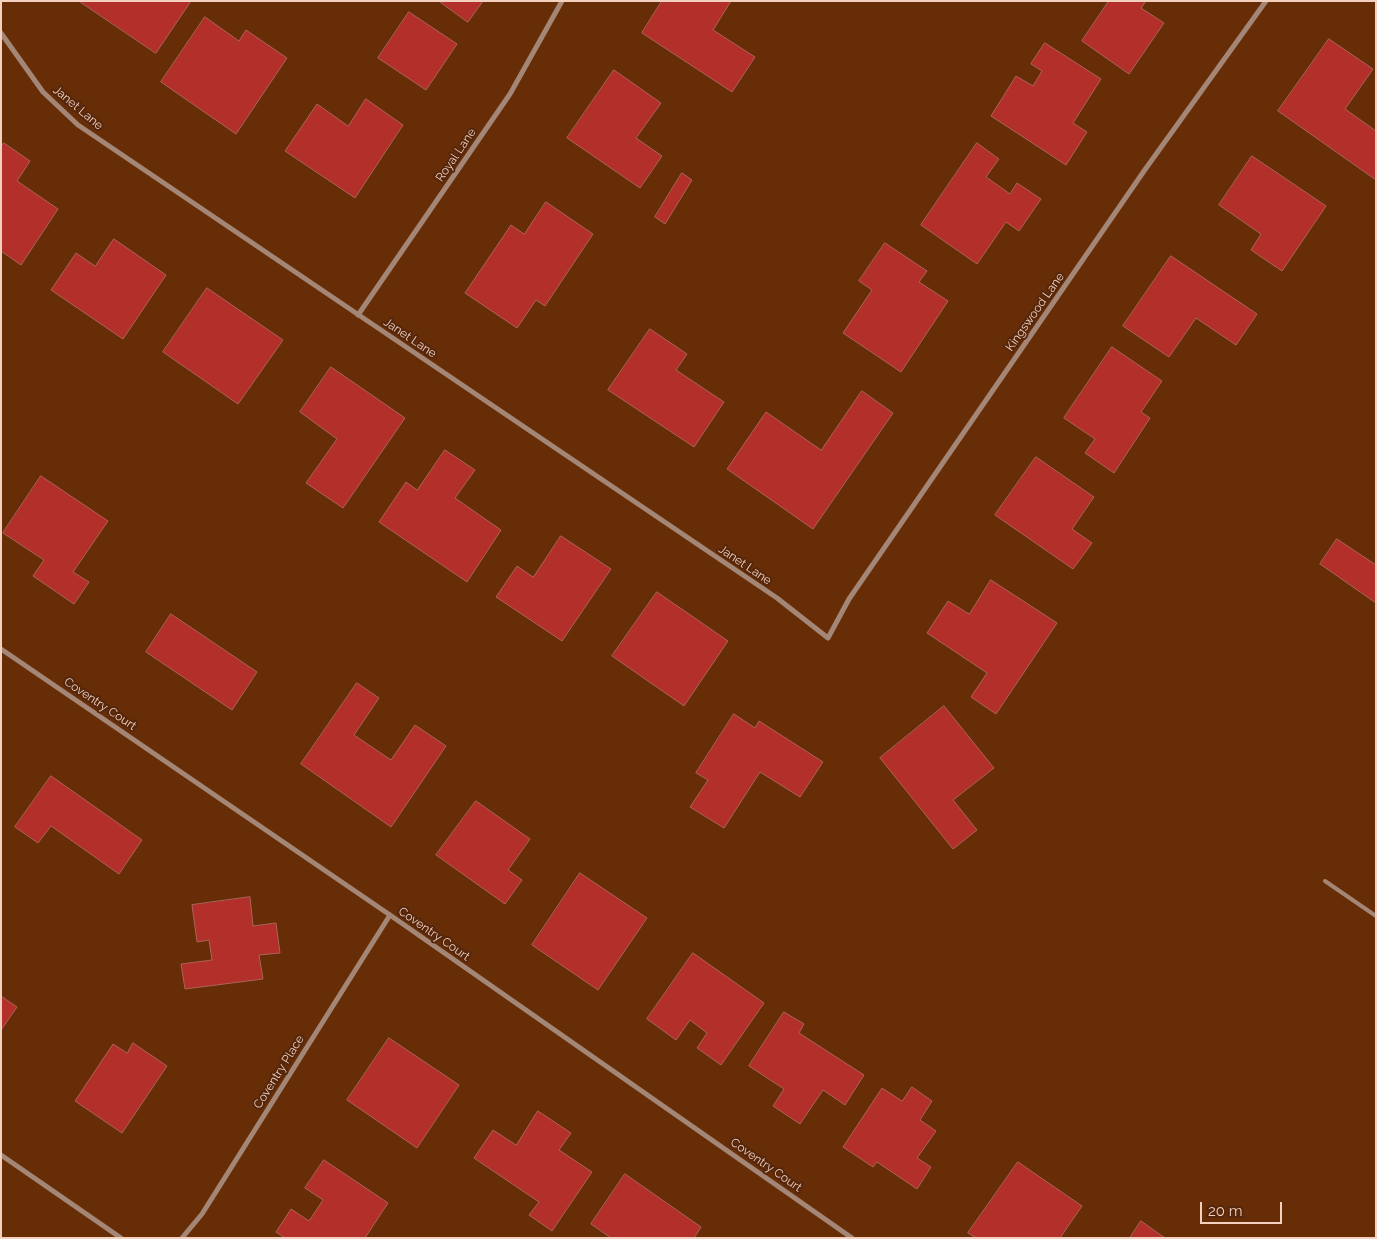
<!DOCTYPE html>
<style>
body{margin:0}
#map{position:relative;width:1377px;height:1239px;overflow:hidden;background:#672d06;font-family:Raleway,sans-serif}
canvas{display:block}
.frame{position:absolute;inset:0;border:2px solid #f4d0be;pointer-events:none}
.scale{position:absolute;left:1200px;top:1202px;width:82px;height:22px;box-sizing:border-box;border:2px solid #f4d0be;border-top:0;padding-left:6px;font-size:15px;line-height:18px;white-space:nowrap;color:#f4d0be;-webkit-text-stroke:4px #54270d;paint-order:stroke}
</style>
<div id="map">
<canvas width="1377" height="1239"></canvas>
<div class="frame"></div>
<div class="scale">20 m</div>
</div>
<script>
const context = document.querySelector('canvas').getContext('2d');
context.lineJoin = 'round';
function fill(path, color) {
  context.fillStyle = color;
  context.fill(path, 'evenodd');
}
function stroke(path, color, width, dash) {
  context.strokeStyle = color;
  context.lineWidth = width;
  context.lineCap = dash ? 'butt' : 'round';
  context.setLineDash(dash || []);
  context.stroke(path);
}
function label(font, color, halo, rows, align = 'center') {
  context.font = font + ' Raleway,sans-serif';
  context.lineWidth = 4;
  context.setLineDash([]);
  context.textBaseline = 'middle';
  context.strokeStyle = halo;
  context.fillStyle = color;
  for (const [text, x, y, turn = 0] of rows) {
    context.save();
    context.translate(x, y);
    context.rotate((+turn || 0) * Math.PI / 180);
    context.textAlign = isNaN(turn) ? turn : align;
    if (halo) context.strokeText(text, 0, 0);
    context.fillText(text, 0, 0);
    context.restore();
  }
}
const building = new Path2D(`
 M79 1H191L156 53Z
 M439 1H483L468 22Z
 M662 1H731L713 30 755 57 732 92 642 33Z
 M1109 1H1146L1141 8 1164 23 1129 74 1082 41Z
 M409 12 457 44 426 90 378 58Z
 M205 17 239 41 246 30 287 58 236 134 161 82Z
 M1329 39 1373 69 1345 109 1376 131V180L1278 111Z
 M1045 43 1101 79 1073 123 1087 132 1066 165 991 116 1016 76 1033 86 1042 71 1031 64Z
 M614 70 661 103 636 138 662 156 640 188 567 138Z
 M366 99 403 125 355 198 285 151 317 104 348 126Z
 M4 143 30 161 17 181 58 209 21 265 1 251V147Z
 M977 143 999 159 986 177 1010 194 1017 183 1041 199 1019 231 1006 222 977 264 921 225Z
 M1252 156 1326 206 1282 271 1251 250 1261 234 1219 205Z
 M682 173 692 180 665 224 655 217Z
 M546 202 593 234 545 306 536 300 517 328 465 293 511 225 524 234Z
 M114 239 166 275 123 339 51 290 76 253 95 266Z
 M885 243 927 271 919 282 948 301 901 372 843 333 872 290 859 281Z
 M1171 256 1257 314 1236 345 1196 318 1169 357 1123 326Z
 M207 288 283 340 238 404 163 352Z
 M650 329 687 354 676 370 724 402 694 447 608 390Z
 M1112 347 1162 381 1141 412 1150 418 1114 473 1085 453 1095 439 1064 418Z
 M331 367 405 418 343 508 306 483 337 439 300 412Z
 M862 391 893 413 813 529 727 469 766 412 821 450Z
 M445 450 475 470 455 498 501 530 467 582 379 522 406 482 417 490Z
 M1036 457 1094 497 1072 529 1092 543 1073 569 995 515Z
 M41 476 108 521 73 572 89 582 74 604 33 576 44 560 3 533Z
 M561 536 611 569 562 641 496 597 517 566 533 577Z
 M1337 539 1376 565V603L1320 564Z
 M991 580 1057 623 996 714 971 697 987 673 927 633 948 601 969 614Z
 M657 592 728 641 684 706 612 656Z
 M171 614 257 672 232 710 146 652Z
 M357 683 379 698 354 735 391 760 415 725 446 746 391 827 301 764Z
 M944 706 994 768 953 800 977 830 953 849 880 758Z
 M734 714 755 728 759 721 823 762 800 797 760 772 724 828 690 807 708 780 696 773Z
 M51 776 142 840 119 874 51 826 38 843 15 827Z
 M476 801 530 839 508 870 522 880 505 904 436 855Z
 M580 873 647 918 598 990 532 945Z
 M250 897 253 926 276 923 280 953 259 955 263 979 185 989 181 964 212 960 209 940 197 942 192 905Z
 M693 953 764 1003 721 1065 697 1048 707 1033 690 1020 676 1040 647 1019Z
 M1 996 17 1007 1 1030Z
 M784 1012 804 1024 799 1033 864 1075 845 1105 823 1090 800 1124 773 1106 784 1089 749 1066Z
 M389 1038 459 1085 417 1148 347 1100Z
 M133 1043 167 1066 122 1133 75 1101 113 1044 127 1053Z
 M912 1087 932 1101 920 1120 936 1131 917 1158 931 1167 917 1189 877 1162 873 1167 843 1147 882 1088 902 1101Z
 M538 1111 571 1133 559 1150 592 1172 552 1231 529 1215 539 1202 474 1158 493 1130 516 1145Z
 M324 1160 388 1203 365 1238H285L276 1232 291 1209 309 1221 323 1200 305 1188Z
 M1018 1162 1082 1206 1060 1238H976L968 1233Z
 M625 1174 701 1227 694 1238H611L591 1224Z
 M1141 1221 1165 1238H1130Z`);
const lane = new Path2D(`
 M1325 881 1376 916`);
const street = new Path2D(`
 M1 33 43 92 78 125 777 598 828 638 849 599 1144 171 1266 1
 M358 315 510 94 562 1
 M1 649 390 915 852 1238
 M1 1155 121 1238
 M182 1238 202 1214 390 915`);
const streetNames = [
 ["Janet Lane",78,108,40],
 ["Royal Lane",456,155,-56],
 ["Kingswood Lane",1035,312,-55],
 ["Janet Lane",410,338,34],
 ["Janet Lane",745,565,34],
 ["Coventry Court",100,704,34],
 ["Coventry Court",434,934,35],
 ["Coventry Place",279,1072,-58],
 ["Coventry Court",766,1165,35]
];
fill(building, '#b23029');
stroke(building, '#ac635a', 1);
stroke(lane, '#a48677', 4);
stroke(street, '#a48677', 5);
label('12px', '#f4d0be', '#54270d', streetNames);
</script>
